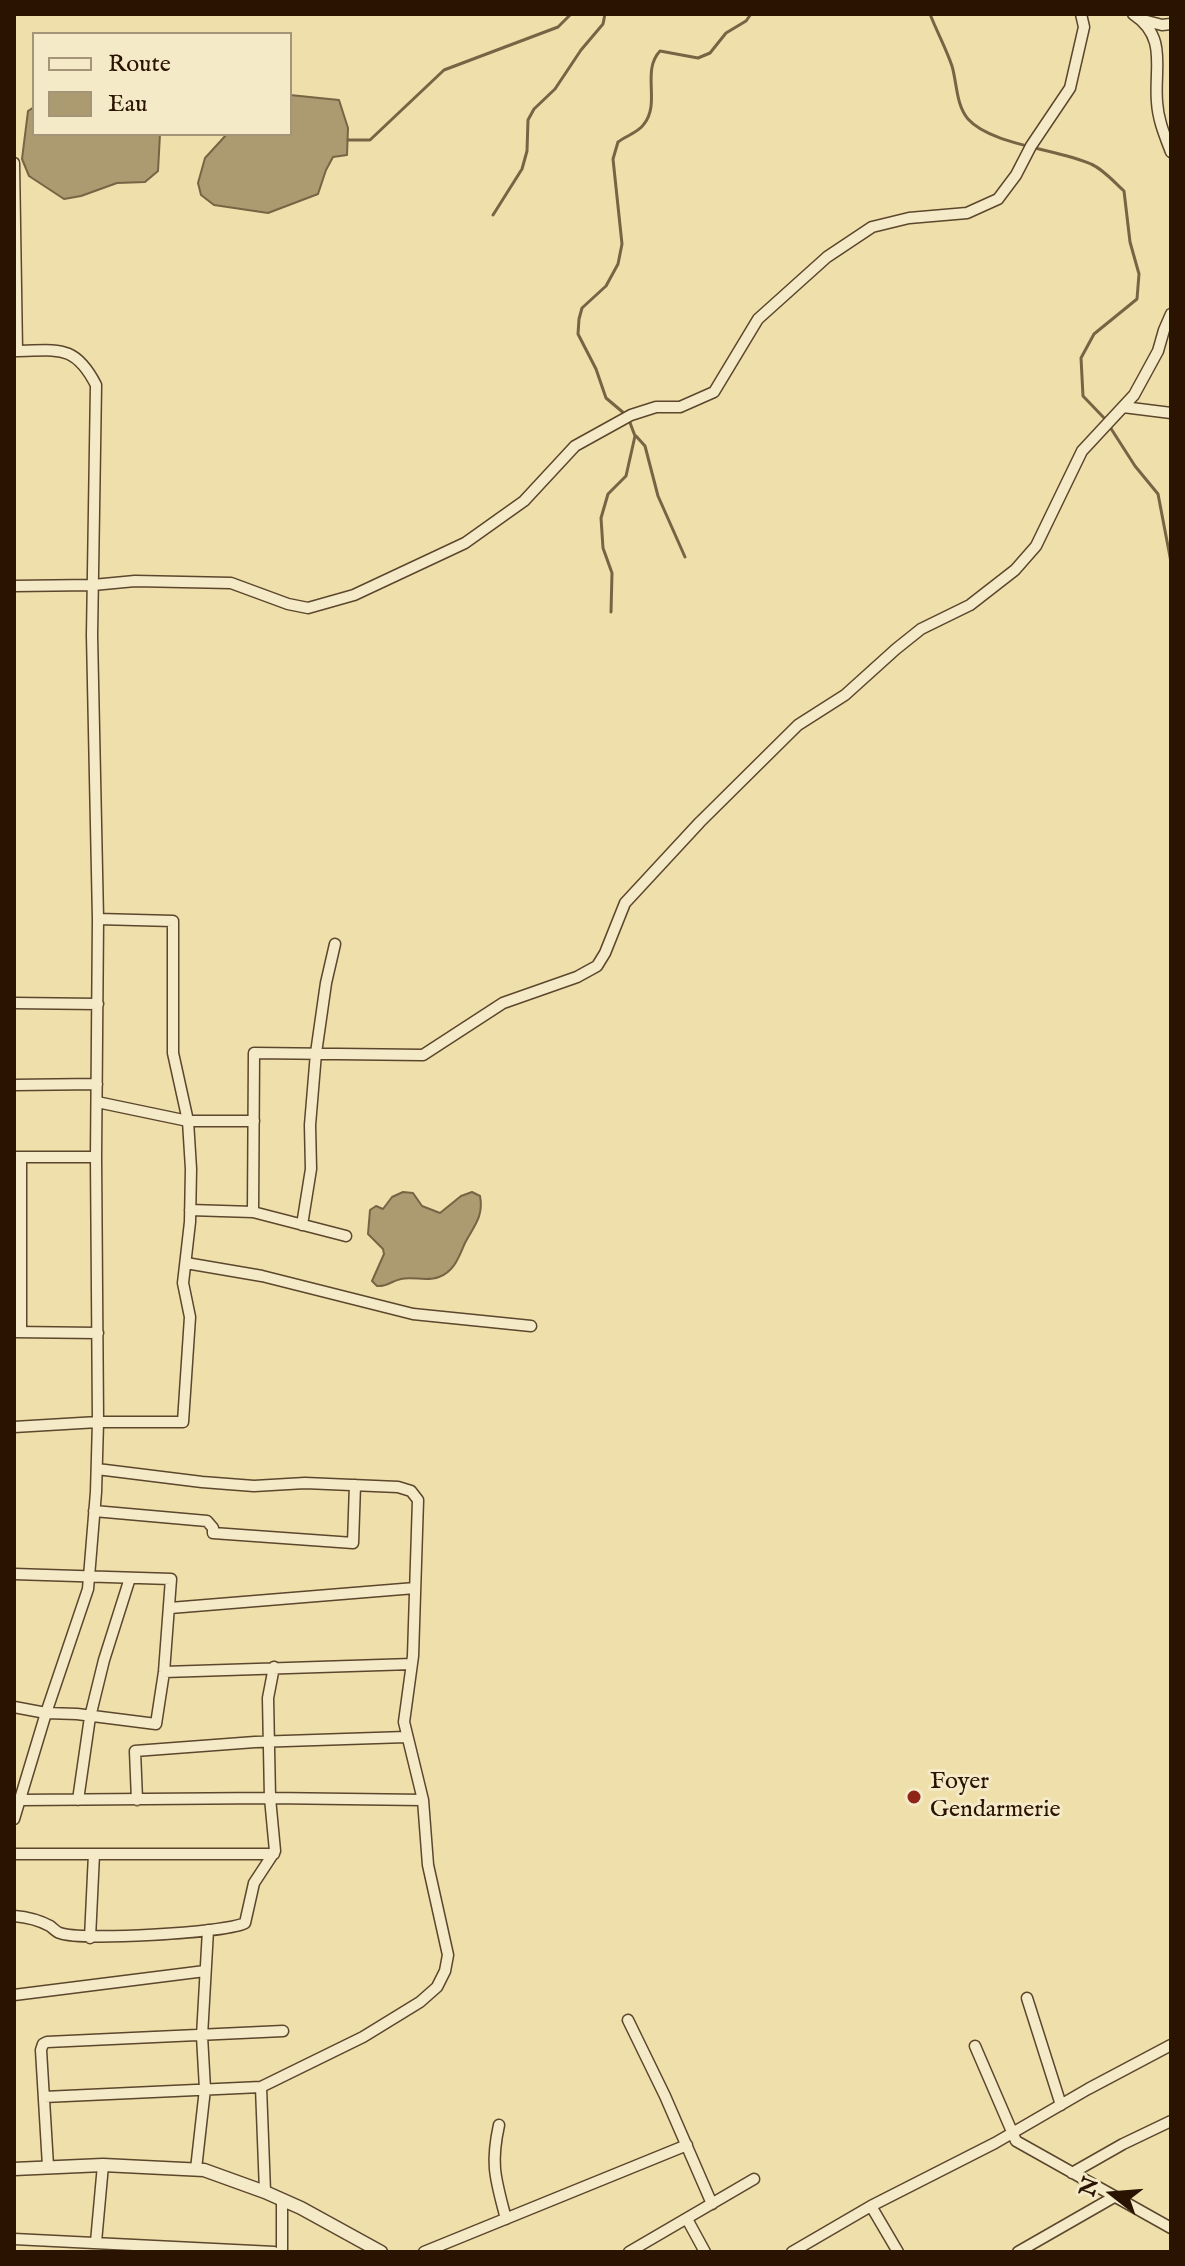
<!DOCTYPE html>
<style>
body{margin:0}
#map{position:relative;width:1185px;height:2266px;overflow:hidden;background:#eedfab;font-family:"IM FELL English",serif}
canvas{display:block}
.frame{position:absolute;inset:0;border:16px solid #2b1301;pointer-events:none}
.legend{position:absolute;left:32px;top:32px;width:260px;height:104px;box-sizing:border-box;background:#f4eac8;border:2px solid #a49478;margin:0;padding:10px 14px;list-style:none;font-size:24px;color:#2b1301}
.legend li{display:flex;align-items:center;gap:16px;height:40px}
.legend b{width:40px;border:2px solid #a49478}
.north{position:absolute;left:1073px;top:2154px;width:80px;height:80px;-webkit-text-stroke:6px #f4eac8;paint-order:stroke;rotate:287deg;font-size:22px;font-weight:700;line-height:32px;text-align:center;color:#2b1301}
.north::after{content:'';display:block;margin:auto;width:28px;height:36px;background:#2b1301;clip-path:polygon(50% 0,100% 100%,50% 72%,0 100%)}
</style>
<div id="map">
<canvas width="1185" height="2266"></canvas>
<div class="frame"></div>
<ul class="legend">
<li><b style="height:10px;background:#f4eac8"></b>Route</li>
<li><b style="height:22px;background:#ac9a71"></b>Eau</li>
</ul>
<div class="north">N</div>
</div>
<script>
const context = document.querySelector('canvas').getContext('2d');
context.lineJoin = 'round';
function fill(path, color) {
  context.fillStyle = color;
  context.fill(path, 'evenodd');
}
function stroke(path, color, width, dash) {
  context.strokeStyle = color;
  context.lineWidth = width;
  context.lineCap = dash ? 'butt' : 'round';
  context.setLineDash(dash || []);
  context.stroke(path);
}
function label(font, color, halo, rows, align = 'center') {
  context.font = font + ' "IM FELL English",serif';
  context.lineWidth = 6;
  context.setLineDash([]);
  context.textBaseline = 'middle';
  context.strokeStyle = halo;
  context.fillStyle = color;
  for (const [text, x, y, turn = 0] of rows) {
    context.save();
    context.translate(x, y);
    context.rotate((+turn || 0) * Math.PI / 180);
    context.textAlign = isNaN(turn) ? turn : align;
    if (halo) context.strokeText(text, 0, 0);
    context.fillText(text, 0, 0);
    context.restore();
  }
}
const water = new Path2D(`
 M290 95 339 100 348 128 347 155 333 157 326 170 318 194 268 213 214 205 201 195 198 183 205 158 227 134H290Z
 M34 107V134H160L158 171 145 182 117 183 81 196 64 199 29 176 22 159 28 111Z
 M403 1192 413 1193 422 1206 440 1213 461 1196 472 1192 480 1196C484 1216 474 1226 465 1243 459 1256 455 1271 439 1277 426 1282 413 1276 401 1279 391 1281 387 1287 377 1286L372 1281 384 1254 383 1249 368 1234 370 1210 376 1206 383 1209 392 1197Z`);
const stream = new Path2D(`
 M930 14C937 32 946 48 952 66 957 83 956 105 968 119 991 145 1058 149 1091 164 1103 169 1114 182 1124 191L1130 242 1139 274 1137 299 1094 334 1081 358 1083 396 1106 420
 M348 140H370L444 70 558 27 571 14
 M493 215 522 169 527 151 528 120 534 109 555 89 581 50 603 24 605 14
 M625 414 606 398 596 369 578 334 579 319 582 308 606 286 618 264 622 244 613 159 618 142C626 136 639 132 644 124 661 103 641 71 660 51L698 58 710 53 726 33 746 21 751 14
 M1110 427 1135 466 1158 494 1171 562
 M636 436 645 446 658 496 685 557
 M611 612 612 573 603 548 601 518 608 494 626 476 635 436 629 420`);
const minor = new Path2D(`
 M1133 14C1168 37 1154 68 1157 102 1158 120 1165 136 1171 152
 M1143 20 1162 25 1171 24
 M14 163 17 351
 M14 351C56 351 74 342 96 385L92 635 98 919 96 1157 98 1422 14 1427
 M1123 407 1171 413
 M14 586 93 585 135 581 231 583 288 604 308 608 354 595 465 543 524 501 575 446 631 415 656 407H680L714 392 758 319 827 257 872 227 909 218 967 213 998 199 1016 175 1031 146 1070 88 1084 27 1081 14
 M14 1003 98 1004
 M14 1085 97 1084
 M97 1102 188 1121H254
 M16 1157H96
 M21 1157V1332
 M190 1210 253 1212 346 1236
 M253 1212 254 1053 423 1055 503 1003 577 977 597 966 605 953 625 903 700 822 798 725 845 695 896 649 921 629 970 605 1015 570 1036 546 1082 451 1134 395 1158 351 1164 330 1171 314
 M302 1225 311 1169 310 1125 316 1053 326 983 335 944
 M186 1263 262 1276 413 1314 531 1326
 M14 1332 98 1333
 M94 1511 207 1521 213 1528V1533L353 1543 355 1485
 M14 1574 171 1579 164 1672 156 1724 77 1714 46 1713 14 1707
 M170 1608 415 1588
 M164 1672 412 1664
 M21 1800 270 1798 423 1800
 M78 1800 90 1717 104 1660 130 1578
 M137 1800 135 1751 255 1742 406 1737
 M14 1819 46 1713 88 1589 96 1492 98 1422H183L190 1317 183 1283 190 1222 191 1169 188 1121 173 1053V921L98 919
 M14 1854H274
 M14 1916C26 1917 39 1920 50 1926 53 1928 56 1932 60 1933 79 1941 226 1933 245 1923L254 1883 275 1851 270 1798 268 1698 274 1667
 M90 1938 94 1854
 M14 1995 205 1971
 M1027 1998 1061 2105
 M628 2020 665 2096 712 2204
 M975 2046 1016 2141 1171 2228
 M261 2087 265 2192
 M44 2097 261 2087 363 2037 420 2002 437 1987 445 1971 448 1955 428 1865 423 1800 404 1722 413 1656 418 1500 411 1491 398 1487 305 1483 254 1486 202 1482 97 1469
 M499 2125C490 2166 496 2180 506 2219
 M48 2166 41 2050 43 2044 47 2042 283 2031
 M196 2169 205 2089 202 2036 208 1930
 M1072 2173 1123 2144 1171 2121
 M871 2206 898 2252
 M687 2219 705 2252
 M14 2239 274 2252
 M96 2242 103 2165
 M282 2252V2200
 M424 2252 687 2145
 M629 2252 754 2179
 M792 2252 871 2206 995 2143 1088 2089 1171 2045
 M1018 2252 1114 2197`);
const tertiary = new Path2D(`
 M14 2169 103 2165 204 2170 265 2192 301 2208 381 2252`);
const markers = [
 [914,1797,8,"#8f2418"]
];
const poiNames = [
 ["Foyer",930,1783],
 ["Gendarmerie",930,1811]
];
fill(water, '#ac9a71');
stroke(water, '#786444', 2);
stroke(stream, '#786444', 3);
stroke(minor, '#5c462c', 13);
stroke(tertiary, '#5c462c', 15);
stroke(minor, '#f4eac8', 10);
stroke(tertiary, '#f4eac8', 12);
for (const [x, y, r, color] of markers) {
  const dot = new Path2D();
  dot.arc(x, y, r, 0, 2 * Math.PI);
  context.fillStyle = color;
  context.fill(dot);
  stroke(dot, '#f4eac8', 3);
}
label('24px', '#2b1301', '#f4eac8', poiNames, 'left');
</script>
